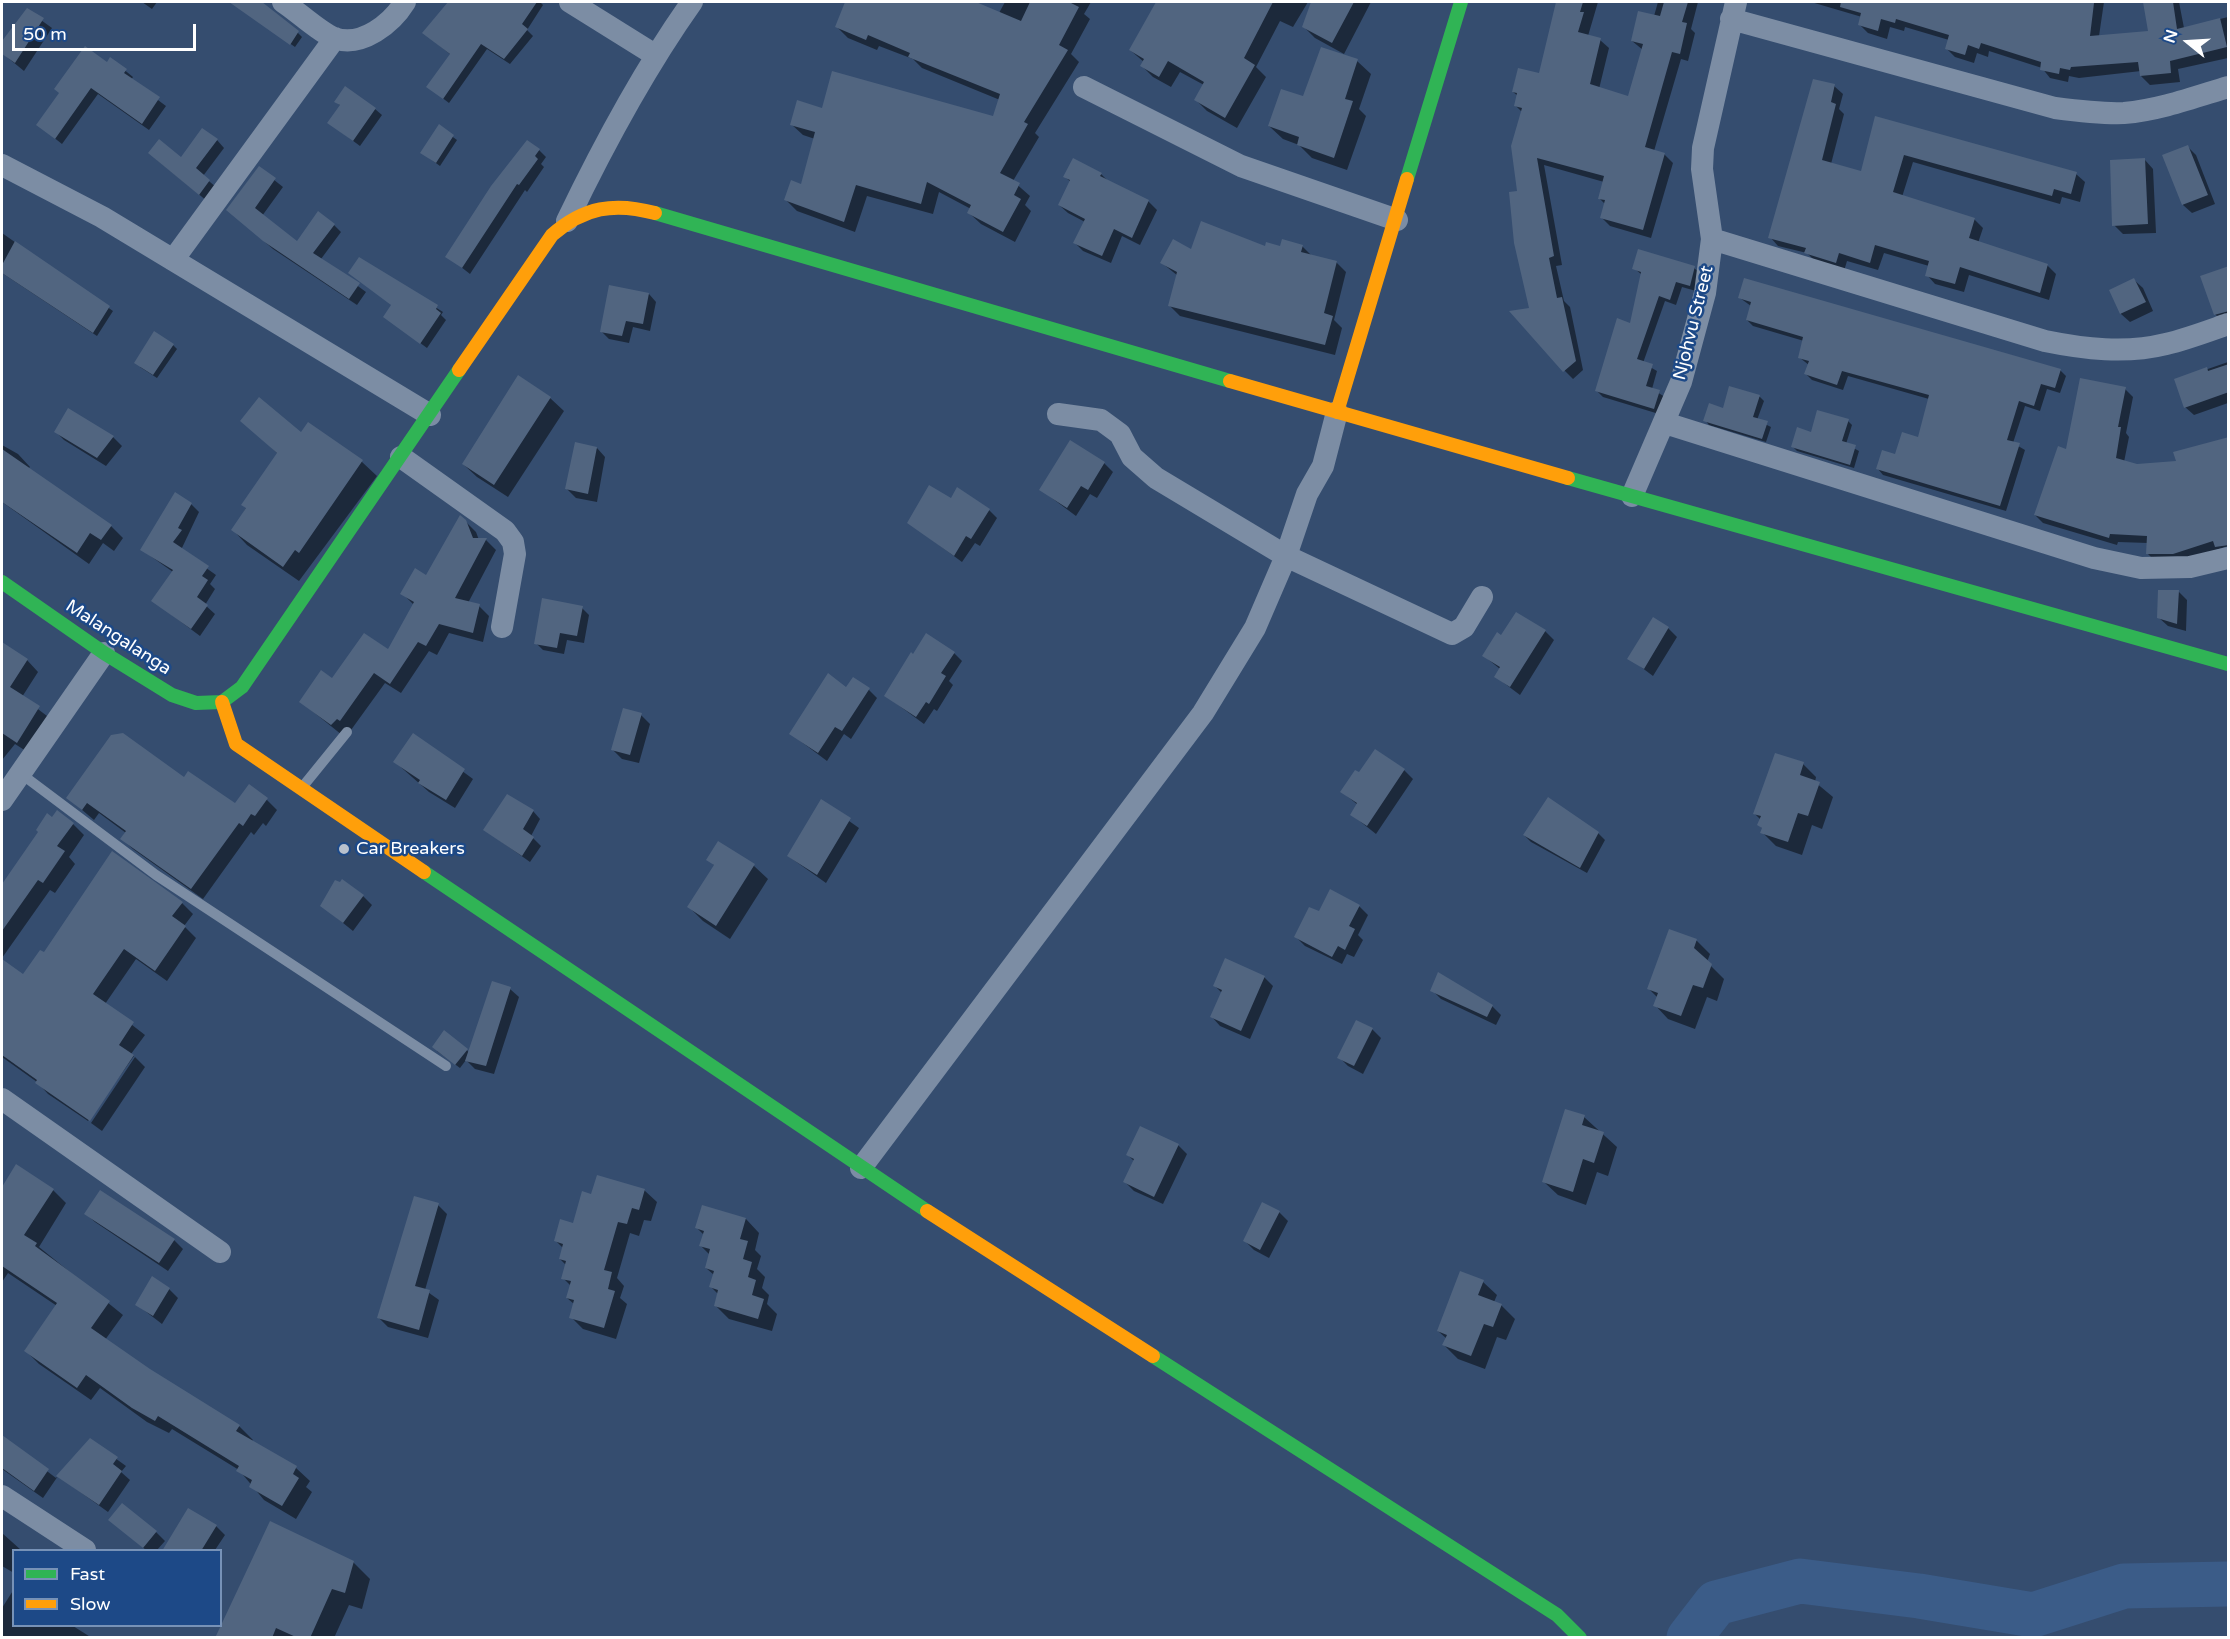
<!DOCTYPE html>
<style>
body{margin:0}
#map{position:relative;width:2230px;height:1639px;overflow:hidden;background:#354d6f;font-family:"Varela Round",sans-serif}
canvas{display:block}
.frame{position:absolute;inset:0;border:3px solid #fff;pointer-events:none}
.legend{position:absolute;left:12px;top:1549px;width:210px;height:78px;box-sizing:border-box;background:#1d4987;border:2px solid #7792b7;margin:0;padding:8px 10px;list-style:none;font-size:18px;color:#fff}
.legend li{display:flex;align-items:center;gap:12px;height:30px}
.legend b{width:30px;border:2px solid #7792b7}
.north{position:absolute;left:2158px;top:12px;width:60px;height:60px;-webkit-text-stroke:4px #1d4987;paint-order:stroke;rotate:288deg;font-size:16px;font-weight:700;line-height:24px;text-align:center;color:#fff}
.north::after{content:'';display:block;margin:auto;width:21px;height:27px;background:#fff;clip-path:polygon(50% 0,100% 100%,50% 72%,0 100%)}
.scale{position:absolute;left:12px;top:24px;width:184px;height:27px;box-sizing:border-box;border:3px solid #fff;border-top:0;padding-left:8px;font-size:18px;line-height:21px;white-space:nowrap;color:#fff;-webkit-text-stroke:4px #1d4987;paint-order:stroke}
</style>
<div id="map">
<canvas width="2230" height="1639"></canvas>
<div class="frame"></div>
<ul class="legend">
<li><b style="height:8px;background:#30b455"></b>Fast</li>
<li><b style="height:8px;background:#ff9f0a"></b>Slow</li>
</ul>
<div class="north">N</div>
<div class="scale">50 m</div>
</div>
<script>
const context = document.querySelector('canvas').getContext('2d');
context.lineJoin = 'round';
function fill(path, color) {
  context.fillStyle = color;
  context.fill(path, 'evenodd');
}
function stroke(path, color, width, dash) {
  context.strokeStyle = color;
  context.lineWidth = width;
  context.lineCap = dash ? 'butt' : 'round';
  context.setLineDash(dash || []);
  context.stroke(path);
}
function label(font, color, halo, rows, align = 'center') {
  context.font = font + ' "Varela Round",sans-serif';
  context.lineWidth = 5;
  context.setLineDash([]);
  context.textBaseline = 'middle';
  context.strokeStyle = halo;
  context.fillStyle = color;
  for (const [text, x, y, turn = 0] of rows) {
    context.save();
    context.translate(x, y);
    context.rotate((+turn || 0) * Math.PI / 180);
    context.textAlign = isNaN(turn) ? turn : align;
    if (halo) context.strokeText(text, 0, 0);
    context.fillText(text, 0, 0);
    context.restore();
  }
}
const shadow = new Path2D(`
 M142 2H157L152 9Z
 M245 2H259L298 33 302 37 295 47 245 12 241 8Z
 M449 2 480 4 487 2 506 15 514 2H540L543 5 527 30 533 36 510 64 487 49 449 103 428 87 451 55 424 33Z
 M847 2H972L999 13 1005 2H1091L1084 14 1090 19 1071 54 1079 62 1035 133 1039 137 1013 181 1030 196 1025 205 1031 211 1015 242 981 224 969 213 971 209 939 192 933 214 867 196 855 232 797 211 786 200 802 186 815 139 803 135 791 124 823 110 994 118 1000 100 922 68 913 59 879 46 877 50 848 38 837 27Z
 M1157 2H1204L1197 14 1223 29 1237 2H1308L1293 27 1280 21 1256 67 1266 77 1237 128 1207 111 1196 100 1204 85 1180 72 1171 87 1153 77 1142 66 1144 62 1130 50Z
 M1312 2H1371L1344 54 1315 38 1304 27Z
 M1558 2H1598L1588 36 1600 40 1609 48 1599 89 1629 98 1643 50 1632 41 1654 16 1658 2H1698L1691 29 1695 33 1688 61 1681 59 1654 151 1664 154 1673 163 1651 238 1610 226 1602 218 1605 204 1599 198 1604 182 1544 165 1562 265 1556 266 1564 301 1570 307 1583 370 1573 379 1565 371 1518 192 1522 112 1516 106 1518 96 1513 92 1540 75Z
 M1811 2H2104L2099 36 2150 32 2145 2H2179L2184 28 2228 17V58L2178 69 2180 82 2150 85 2141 76V71L2079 78 2069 76 2068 82 2050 78 2042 68 1989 51 1988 57 1977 53 1974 63 1955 57 1946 48 1949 40 1905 27 1904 31 1890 27 1887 39 1868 33 1859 24 1862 17Z
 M27 10 52 28 24 71 2 53V44Z
 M111 59 133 77 131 80 166 106 149 130 98 94 62 144 38 125 60 94 107 64Z
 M1357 61 1371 74 1359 109 1366 116 1347 170 1312 158 1299 145 1283 139 1269 126Z
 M1834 86 1843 94 1839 109 1844 114 1831 164 1862 173 1876 118 2076 174 2085 182 2080 202 2062 197 2060 204 1913 162 1902 197 1974 219 1983 228 1978 243 2047 265 2056 274 2049 300 1969 275 1964 292 1935 284 1927 275 1929 266 1884 253 1878 270 1847 261 1844 271 1815 261 1807 253 1778 246 1770 237Z
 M336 102 375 109 382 115 360 146 329 123 341 106Z
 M439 127 457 140 440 166 422 153Z
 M217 140 224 148 203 176 217 188 207 201 157 160 181 159Z
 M2187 146 2196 155 2215 204 2192 213 2183 205Z
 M539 150 546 157 541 164 544 167 527 192 525 190 470 274 447 256Z
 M2145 160 2153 169 2156 233 2123 234 2114 225Z
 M259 168 283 187 262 216 297 243 334 225 341 232 321 259 366 292 357 305 273 249 236 217Z
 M1101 174 1109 182 1148 201 1157 210 1140 245 1122 236 1111 263 1083 251 1075 243 1085 222 1068 213 1059 205 1071 182 1065 177Z
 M2 233 113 311 97 336 2 273Z
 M1302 246 1312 256 1336 262 1346 272 1334 320 1342 328 1335 355 1180 316 1170 306 1178 276 1162 263 1191 251Z
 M359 259 443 312 441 315 446 320 427 348 385 317 392 306Z
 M1634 268H1694L1700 273 1696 291 1682 287 1676 305 1665 301 1643 363 1657 371 1652 389 1665 397 1659 414 1603 397 1597 391 1631 325 1642 275Z
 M2228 268V321L2224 323 2215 314Z
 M2134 280 2143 288 2153 311 2130 322 2121 314 2111 291Z
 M649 294 656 302 650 331 633 327 629 343 609 339 602 332Z
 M1740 298 2060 370 2066 376 2060 393 2047 389 2040 411 2025 406 2013 443 2025 450 2006 511 1883 475 1878 469 1919 439 1929 399 1848 376 1843 390 1812 380 1806 374 1809 365 1800 358 1804 341 1753 326 1747 320 1751 306Z
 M173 345 177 349 157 378 140 367Z
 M2228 362V403L2194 415 2185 407 2176 380Z
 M1730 388 1760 397 1764 401 1757 420 1771 427 1766 442 1709 425 1705 420 1724 409Z
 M2125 389 2133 397 2126 433 2129 437 2124 462 2228 539V546L2182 561 2156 562 2148 554V543L2118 542 2117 545 2043 523 2035 515 2068 451Z
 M550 398 564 411 508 497 477 477 463 464Z
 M242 420 301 434 308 424 362 462 377 476 299 581 247 545 233 530 278 454Z
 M1848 421 1852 425 1846 444 1859 451 1854 468 1797 451 1793 447 1812 434Z
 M56 432 113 437 122 446 106 466 64 440Z
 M1071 442 1104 463 1113 472 1097 498 1090 494 1076 516 1041 490Z
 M2 445 18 454 30 467 28 469 111 526 123 538 114 551 103 543 89 564 2 502Z
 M597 448 605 457 597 502 576 498 567 489Z
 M951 500 989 510 997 518 980 546 975 543 962 562 909 523Z
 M191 504 199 512 181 550 216 575 210 584 215 589 205 605 215 614 200 636 153 601 173 572 142 550Z
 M465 521 476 532 479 540H486L496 550 468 603 479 606 489 616 483 642 449 633 437 655 429 651 401 693 385 683 351 730 342 735 301 702 333 680 388 651 414 605 402 593 427 577Z
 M2178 591 2187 600 2186 631 2168 626 2158 617Z
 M582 608 589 615 584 643 567 640 564 654 543 650 536 643Z
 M1516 614 1545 631 1554 640 1520 695 1496 677 1500 669 1484 656 1502 637Z
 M1668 628 1677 637 1653 676 1629 658Z
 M2 644 27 660 38 672 22 697 51 719 29 753 15 744 2 760Z
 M954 653 962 661 949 681 953 685 937 711 934 709 924 724 886 696Z
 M847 689 869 690 877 698 851 739 844 734 827 761 791 734Z
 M641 715 650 724 639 763 622 759 613 750Z
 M413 735 473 779 455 808 429 792 395 762Z
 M1803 764 1816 777 1815 782 1833 797 1822 829 1812 825 1802 855 1776 846 1762 832 1763 829 1759 825 1761 820 1755 814Z
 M1404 770 1413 779 1376 834 1352 815 1358 805 1342 792 1360 774Z
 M68 798 235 805 267 800 277 810 266 826 263 823 254 835 251 832 203 899 133 849 122 839 126 833 99 813 94 820Z
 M822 802 859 828 826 883 788 856Z
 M533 811 540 819 531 836 541 846 530 862 485 830Z
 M52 819 73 824 84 835 69 857 75 864 55 893 50 890 2 958V886L40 832Z
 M1598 833 1605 840 1587 873 1531 842 1524 835Z
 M719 843 754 866 768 879 730 939 703 921 689 907 715 866 708 859Z
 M363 896 372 905 353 931 322 906Z
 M182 903 193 914 184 926 196 938 167 981 136 959 105 1004 145 1035 131 1054 134 1056 88 1121 48 1094 37 1082 2 1057V961L23 976 44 954Z
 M1359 906 1368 915 1358 935 1363 940 1354 957 1347 954 1342 964 1305 946 1296 937 1319 913Z
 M1669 931 1697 941 1710 954 1707 962 1724 979 1717 1001 1707 997 1695 1029 1668 1019 1655 1005 1658 998 1649 989Z
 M1264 977 1273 986 1250 1039 1220 1026 1212 1017 1222 993 1215 986Z
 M510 989 519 997 494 1074 475 1069 466 1060 460 1068 437 1051 467 1050 469 1053Z
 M1432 990 1492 1006 1501 1015 1496 1025 1441 999Z
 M1372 1029 1381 1038 1363 1074 1348 1066 1339 1057Z
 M135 1057 145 1067 102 1131 91 1123Z
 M1584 1117 1617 1147 1608 1176 1597 1172 1586 1205 1558 1195 1544 1182Z
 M1178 1145 1187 1154 1163 1204 1134 1191 1125 1182 1135 1162 1128 1155Z
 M16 1166 53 1190 66 1203 39 1247 123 1315 105 1340 149 1371 239 1426 253 1440 251 1442 296 1468 310 1481 306 1487 312 1492 296 1519 264 1500 239 1470 172 1429 169 1433 147 1422 100 1388 91 1400 39 1364 25 1350 57 1306 8 1273 2 1282V1190Z
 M644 1190 657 1202 651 1221 644 1220 639 1236 630 1233 617 1278 624 1286 620 1298 627 1304 616 1339 583 1329 571 1317 574 1304 567 1298 571 1286 563 1278 566 1265 560 1259 563 1248 556 1241 574 1225 592 1196Z
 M101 1192 174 1240 183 1249 168 1271 95 1222 86 1214Z
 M438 1205 447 1214 425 1290 439 1300 428 1338 388 1327 379 1318Z
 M703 1207 746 1219 759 1233 755 1250 761 1256 757 1269 765 1277 762 1288 769 1295 767 1304 777 1314 772 1331 729 1319 715 1305 719 1295 711 1287 714 1275 706 1268 710 1255 701 1246 704 1235 697 1228Z
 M1279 1212 1288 1221 1269 1258 1254 1250 1245 1241Z
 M1483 1282 1497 1295 1494 1302 1501 1305 1515 1319 1506 1340 1497 1337 1485 1369 1458 1359 1444 1345 1447 1339 1438 1331Z
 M169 1289 178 1298 162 1324 136 1304Z
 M2 1437 56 1478 90 1440 126 1466 121 1472 130 1480 108 1512 58 1476 43 1498 2 1469Z
 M110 1520 156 1532 165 1541 157 1550H146Z
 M216 1526 225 1535 215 1550H170Z
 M2 1533 21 1550H14V1573L2 1566Z
 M353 1562 370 1579 362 1609 349 1605 334 1638H217Z
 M14 1589V1626H73L92 1638H2V1608Z`);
const river = new Path2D(`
 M1689 1638 1716 1603 1800 1581 1919 1596 2033 1615 2124 1586 2228 1584`);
const building = new Path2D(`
 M229 2H262L299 31 290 45Z
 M448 2H537L522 24 528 29 504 59 481 44 443 99 426 87 450 54 422 33Z
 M845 2H976L1021 21 1030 2H1069L1079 7 1059 45 1068 50 1024 122 1028 124 1000 173 1020 183 1014 195 1021 199 1003 232 967 213 971 205 927 182 921 204 856 185 844 222 784 200 791 180 801 184 815 132 790 125 797 100 822 108 832 71 993 116 1000 94 908 57 910 53 868 35 866 40 835 27Z
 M1156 2H1273L1244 58 1255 65 1225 118 1194 100 1204 82 1168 61 1159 77 1140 66 1144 59 1129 50Z
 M1311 2H1354L1332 43 1302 27Z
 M1556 2H1583L1580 12H1584L1578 32 1601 38 1590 84 1628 96 1643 44 1631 41 1638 11 1660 16 1664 2H1688L1682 22 1687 23 1680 54 1672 52 1645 147 1665 153 1643 230 1600 218 1605 200 1598 199 1604 176 1537 158 1554 256 1549 258 1557 298 1562 297 1576 361 1563 372 1509 311 1529 308 1514 243 1509 192 1517 191 1511 146 1522 108 1514 106 1517 93 1512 92 1518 68 1539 73Z
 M1841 2 2094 3 2090 36 2148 31 2143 2H2173L2177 29 2220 18 2227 47 2170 61 2171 73 2140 76 2138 62 2071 67 2070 70 2060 68 2059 74 2040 70 2041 62 1981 43 1979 49 1968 45 1965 55 1945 49 1949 35 1896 19 1895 23 1881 19 1878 31 1858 25 1861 13 1840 7Z
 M27 8 44 18 15 63 2 54V41Z
 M85 46 107 62 110 57 127 69 124 73 160 97 142 124 91 88 55 139 36 125 59 93 54 89Z
 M1321 47 1358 59 1345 99 1353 101 1334 158 1297 145 1299 137 1268 126 1281 89 1303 96Z
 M1813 79 1835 84 1831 102 1836 104 1822 160 1861 171 1875 116 2077 172 2071 194 2054 189 2052 196 1904 155 1893 192 1975 218 1969 238 2048 264 2040 293 1960 267 1955 284 1925 276 1929 261 1875 245 1870 263 1839 253 1836 263 1804 253 1806 248 1768 238Z
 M345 86 376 108 353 141 327 123 340 105 334 102Z
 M439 124 454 135 436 163 420 153Z
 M202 128 218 139 196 168 210 180 199 195 148 153 159 139 181 157Z
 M527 140 540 149 535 156 538 159 519 185 517 184 462 268 445 257 491 186Z
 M2188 145 2208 195 2182 205 2162 155Z
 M1073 158 1102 173 1100 176 1149 200 1132 238 1114 229 1102 256 1073 243 1085 219 1058 205 1070 180 1063 177Z
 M2145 158 2148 224 2112 226 2110 160Z
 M259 166 276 178 255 208 297 241 318 211 335 224 313 253 360 283 349 299 263 241 226 210Z
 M1201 221 1265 246 1266 242 1280 246 1282 239 1303 245 1301 252 1337 261 1324 313 1333 316 1325 345 1168 306 1177 272 1160 263 1173 239 1191 249Z
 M15 241 110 306 93 333 2 273V265Z
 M1638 249 1695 266 1690 286 1676 282 1670 300 1659 296 1637 359 1653 364 1646 386 1660 390 1654 409 1595 391 1617 318 1630 323 1641 272 1632 269Z
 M359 257 438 305 436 309 441 313 420 344 383 317 391 305 348 273Z
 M2229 266V311L2214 315 2200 276Z
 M1744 278 2061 369 2055 388 2041 384 2034 406 2019 401 2007 440 2020 443 2000 506 1876 469 1882 450 1895 454 1902 432 1918 437 1929 395 1842 371 1837 385 1804 374 1809 361 1798 358 1803 337 1746 320 1751 302 1738 298Z
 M2134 278 2146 302 2120 314 2109 290Z
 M609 285 649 293 643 324 626 321 622 336 600 332Z
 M154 331 174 344 153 375 134 363Z
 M2229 364V392L2184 408 2174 379 2207 367 2208 371Z
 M518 375 551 397 494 485 462 464Z
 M2080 378 2126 387 2118 427H2121L2116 458 2137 464 2176 461 2173 452 2229 437V545L2215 547 2213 541 2173 554H2146L2147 536 2110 534 2109 538 2034 515 2058 446 2066 449Z
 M1729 386 1760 395 1753 417 1768 421 1762 439 1703 421 1709 403 1723 408Z
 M259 397 301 432 308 422 363 460 299 553 295 550 283 567 231 530 246 508 241 505 277 453 240 421Z
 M68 408 114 436 97 458 54 432Z
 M1817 410 1849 419 1842 441 1856 445 1850 465 1791 447 1797 427 1811 432Z
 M1070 440 1105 462 1088 490 1081 486 1067 508 1039 490Z
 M575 442 597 447 588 494 565 489Z
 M2 449 112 525 101 540 90 533 77 553 2 502Z
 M929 485 951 498 957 487 990 509 971 539 966 536 954 556 907 523Z
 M175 492 192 503 178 528 182 530 173 542 209 566 202 576 208 580 197 597 208 605 191 629 151 601 173 570 140 550Z
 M460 515 466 520 473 538H487L455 598 480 604 473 633 439 624 426 646 418 642 390 684 374 673 340 721 337 719 331 725 299 702 321 670 332 678 364 633 388 649 414 602 400 594 415 568 426 575Z
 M2158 590H2179L2177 624 2157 618Z
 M542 598 583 606 577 636 560 633 557 648 534 644Z
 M1516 612 1546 630 1510 687 1494 677 1500 667 1482 656 1497 632 1501 635Z
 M1653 617 1669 627 1644 669 1627 659Z
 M926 633 955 652 941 673 946 676 929 704 926 702 916 717 884 696 911 652 913 654Z
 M2 642 28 659 10 687 40 706 17 743 2 733Z
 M828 673 846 687 853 677 870 688 842 731 835 727 818 753 789 734Z
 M623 708 642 713 630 755 611 750Z
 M123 733 184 777 188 771 235 803 249 784 268 798 255 816 251 814 243 826 239 823 191 889 120 839 126 831 87 803 82 810 66 798 111 735Z
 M413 733 465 769 446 800 418 783 420 780 393 762Z
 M1375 749 1405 769 1367 826 1350 815 1357 803 1340 792 1355 770 1359 772Z
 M1775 753 1804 762 1800 775 1820 782 1808 816 1798 813 1788 842 1760 833 1762 828 1757 825 1761 816 1753 814Z
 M507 794 534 810 523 829 534 837 522 856 483 830Z
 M1548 797 1599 832 1580 868 1523 835Z
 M821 799 851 818 817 875 787 856Z
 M57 810 74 823 57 846 65 851 43 883 38 880 2 931V884L38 832 36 830 47 813 52 817Z
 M718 841 755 864 716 926 687 907 714 865 706 860Z
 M112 851 183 902 172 916 186 926 155 971 124 949 93 994 134 1022 119 1045 134 1055 90 1121 35 1083 37 1080 2 1055V959L23 974 40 950 44 952Z
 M342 879 364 895 343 923 320 906 335 880 340 882Z
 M1330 889 1360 905 1349 926 1355 929 1345 950 1338 946 1332 957 1294 937 1309 907 1319 911Z
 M1669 929 1697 939 1694 948 1712 964 1703 988 1693 985 1681 1016 1653 1006 1658 993 1647 989Z
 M1225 958 1265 976 1241 1031 1210 1017 1222 990 1213 986Z
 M1438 972 1493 1005 1487 1017 1430 991Z
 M492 981 511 987 486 1066 465 1061Z
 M1356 1020 1373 1028 1354 1066 1337 1058Z
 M444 1030 468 1049 455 1065 432 1047Z
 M1565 1109 1585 1115 1582 1125 1604 1132 1594 1163 1583 1159 1573 1192 1542 1182Z
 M1140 1126 1179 1144 1154 1197 1123 1182 1134 1159 1126 1155Z
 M16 1164 54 1189 24 1235 37 1243 35 1246 110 1301 91 1328 150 1369 240 1425 236 1431 297 1466 293 1474 299 1478 282 1506 249 1487 252 1480 236 1471 239 1466 158 1416 155 1421 132 1408 86 1375 77 1388 24 1351 57 1303 2 1266V1187Z
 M597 1175 645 1189 639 1210 632 1208 627 1224 618 1222 604 1270 612 1272 608 1289 615 1291 604 1328 569 1318 574 1300 566 1298 571 1281 561 1279 566 1261 559 1259 563 1244 554 1241 560 1219 573 1223 582 1191 591 1194Z
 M100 1190 175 1239 159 1263 84 1214Z
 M414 1196 439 1203 415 1286 430 1290 419 1330 377 1318Z
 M1262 1202 1280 1211 1260 1250 1243 1241Z
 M702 1205 746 1218 740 1239 748 1241 743 1259 752 1262 748 1277 756 1280 752 1295 764 1299 758 1319 714 1306 718 1290 709 1287 714 1271 705 1268 710 1249 699 1246 704 1231 695 1228Z
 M1460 1271 1484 1280 1478 1295 1502 1304 1493 1327 1484 1324 1471 1356 1442 1345 1447 1335 1437 1331Z
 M152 1276 170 1288 153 1316 135 1305Z
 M2 1435 49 1469 34 1491 2 1468Z
 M90 1438 118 1457 113 1464 122 1471 99 1505 56 1476Z
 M122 1503 157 1531 143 1548 108 1520Z
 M188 1508 217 1525 201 1551H162Z
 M270 1521 354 1561 345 1593 332 1589 310 1638H298L276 1628 272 1638H215Z`);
const lane = new Path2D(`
 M20 773 156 875 446 1066
 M304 785 347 732`);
const street = new Path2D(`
 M283 2C297 11 319 32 334 38 362 48 392 23 405 2
 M570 2 655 55
 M1731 19 2055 108C2078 111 2101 114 2124 113 2160 110 2195 97 2228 87
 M1084 87 1241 166 1397 220
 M2 165 102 217 430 415
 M567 221C604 144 643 71 692 2
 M1712 239 2045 341C2084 349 2126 354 2166 344 2187 339 2208 331 2228 324
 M173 260 335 38
 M1058 414 1101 420 1120 434 1132 457 1156 478 1286 556 1452 634 1464 627 1482 597
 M1665 423 2094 558 2141 568 2190 567 2228 558
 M401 457 505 531 513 542 515 554 502 627
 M1632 496 1681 382 1705 293 1712 239 1702 169 1703 148 1736 2
 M2 800 104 653
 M2 1099 220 1252
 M861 1168 1203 713 1255 628 1286 556 1307 494 1323 466 1337 412
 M2 1496 85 1550`);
const fast = new Path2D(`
 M1407 179 1461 2
 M655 213 1230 381
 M1568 478 2228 664
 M2 582 104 653 172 695 196 703 222 702
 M222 702 242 687 459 370
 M424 872 927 1211
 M1153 1356 1557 1615 1580 1638`);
const slow = new Path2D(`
 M459 370 552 235C584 207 614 202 655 213
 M1230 381 1568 478
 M1337 412 1407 179
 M222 702 236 744 424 872
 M927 1211 1153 1356`);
const markers = [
 [344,849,6,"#b8c1cd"]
];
const streetNames = [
 ["Njohvu Street",1694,323,-76],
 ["Malangalanga",118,638,33]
];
const poiNames = [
 ["Car Breakers",356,849]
];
fill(shadow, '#0007');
stroke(river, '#3b5c88', 45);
fill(building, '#516580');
stroke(lane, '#7c8da4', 10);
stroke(street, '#7c8da4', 22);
stroke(fast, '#30b455', 14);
stroke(slow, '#ff9f0a', 14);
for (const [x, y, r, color] of markers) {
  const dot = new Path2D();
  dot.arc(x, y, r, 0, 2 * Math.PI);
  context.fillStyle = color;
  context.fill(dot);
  stroke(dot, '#1d4987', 2);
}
label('18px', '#fff', '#1d4987', streetNames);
label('18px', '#fff', '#1d4987', poiNames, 'left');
</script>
